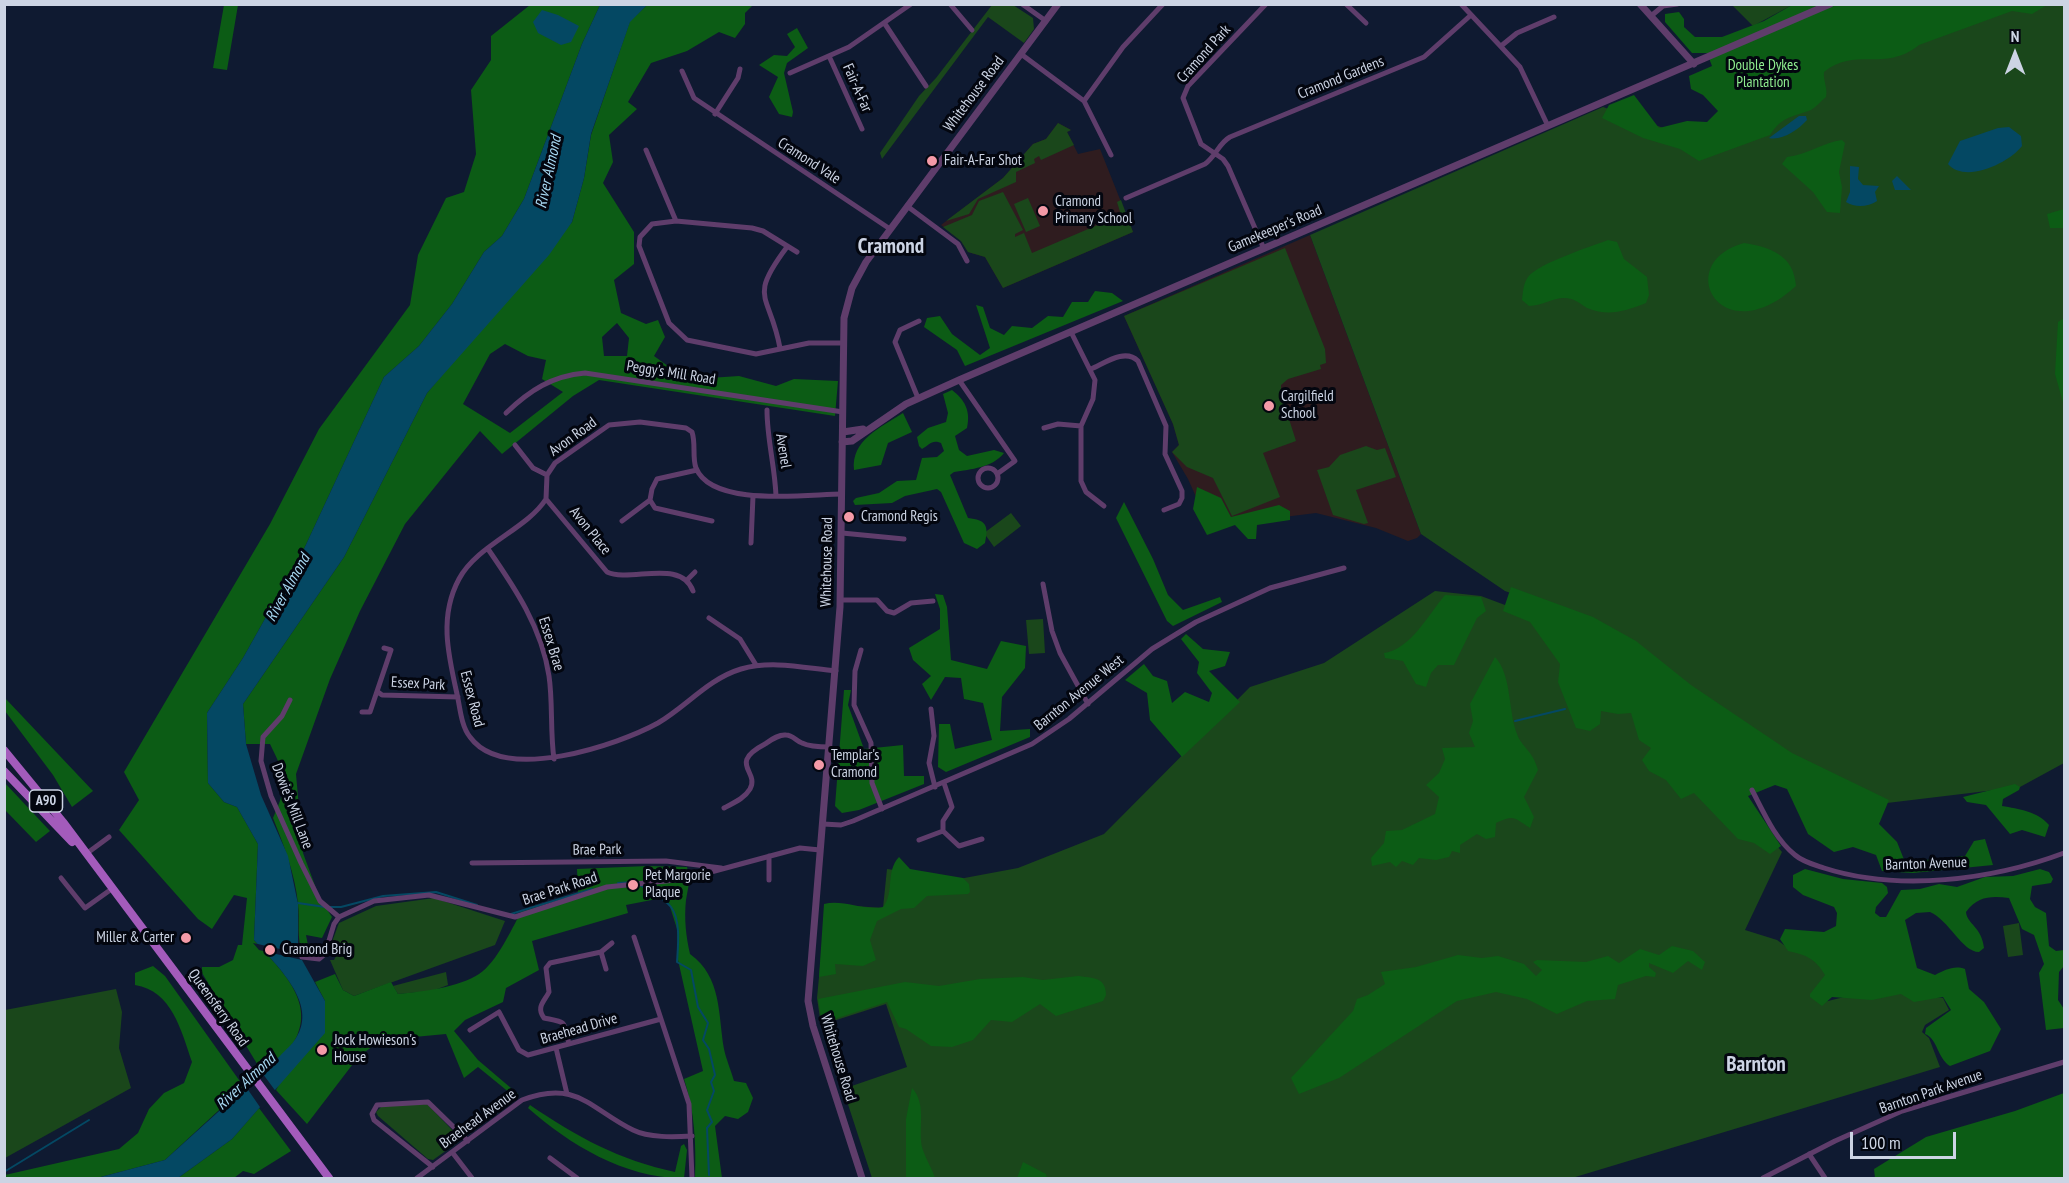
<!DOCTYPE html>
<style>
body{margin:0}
#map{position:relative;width:2069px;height:1183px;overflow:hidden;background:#0f1a31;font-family:"PT Sans Narrow",sans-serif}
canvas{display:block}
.frame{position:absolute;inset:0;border:6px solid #ccd4e4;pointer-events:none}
.north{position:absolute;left:1985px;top:24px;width:60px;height:60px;-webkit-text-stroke:4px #03060f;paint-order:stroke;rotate:0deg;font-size:16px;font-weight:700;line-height:24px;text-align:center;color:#ccd4e4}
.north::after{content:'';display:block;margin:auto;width:21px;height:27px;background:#ccd4e4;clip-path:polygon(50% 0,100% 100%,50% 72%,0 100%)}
.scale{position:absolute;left:1850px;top:1132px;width:106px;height:27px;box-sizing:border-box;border:3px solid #ccd4e4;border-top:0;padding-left:8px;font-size:18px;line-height:21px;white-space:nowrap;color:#ccd4e4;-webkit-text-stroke:4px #03060f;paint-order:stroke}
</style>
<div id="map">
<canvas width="2069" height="1183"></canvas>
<div class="frame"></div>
<div class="north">N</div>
<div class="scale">100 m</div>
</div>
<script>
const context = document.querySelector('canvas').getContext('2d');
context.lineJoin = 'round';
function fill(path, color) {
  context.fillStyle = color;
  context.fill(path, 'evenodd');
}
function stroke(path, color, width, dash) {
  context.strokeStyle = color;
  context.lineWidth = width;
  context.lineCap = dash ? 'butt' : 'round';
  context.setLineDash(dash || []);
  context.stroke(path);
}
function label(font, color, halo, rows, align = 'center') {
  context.font = font + ' "PT Sans Narrow",sans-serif';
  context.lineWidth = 6;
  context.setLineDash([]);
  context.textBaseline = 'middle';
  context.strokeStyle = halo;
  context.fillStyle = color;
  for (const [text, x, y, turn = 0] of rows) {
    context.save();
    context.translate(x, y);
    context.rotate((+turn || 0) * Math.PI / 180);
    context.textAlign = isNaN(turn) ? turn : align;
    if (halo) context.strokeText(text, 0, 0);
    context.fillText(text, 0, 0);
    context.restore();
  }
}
const education = new Path2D(`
 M1058 123 1071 130 1067 132 1078 154 1100 149 1133 232 1003 288 985 257 968 252 961 241 941 225 1003 178 1033 144 1046 139Z
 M1310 235 1421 534 1417 538 1408 541 1376 528 1316 513 1236 523 1211 530 1188 479 1172 452 1179 445 1173 424 1124 316Z`);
const green = new Path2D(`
 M992 5H1013L1033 18 1034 29 1024 43 988 17 882 159 880 153 919 96 936 78Z
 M1732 5H1792L1753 26Z
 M1960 5H2064V763L2020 787 1887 803 1787 756 1593 622 1505 591 1421 534 1310 235 1603 107 1698 140 1810 63Z
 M1058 123 1071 130 1067 132 1074 145 1041 160 1039 156 1034 159 1035 163 1016 172V182L978 199 969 214 946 221 1003 178 1033 144 1046 139Z
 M1003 192 1023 230 1015 234V237L1024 233 1032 253 1121 215 1117 202 1121 200 1133 232 1003 288 985 257 968 252 961 241 943 227 972 215 979 201Z
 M1028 198 1040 226 1026 232 1014 204Z
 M1285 248 1325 349 1326 363 1320 365 1321 369 1288 379 1281 385V394L1296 441 1263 453 1280 497 1232 516 1213 478 1187 467 1172 452 1179 445 1173 424 1124 316Z
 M1366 446 1377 450 1385 448 1396 477 1356 490 1368 523 1364 524 1333 515 1317 470 1329 467 1340 455Z
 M1011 513 1021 526 994 547 984 533Z
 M1435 591 1481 596 1537 617 1698 751 1782 852 1745 930 1777 940 1791 950 1816 955 1828 977 1820 1003 1872 990 1943 998 1949 1010 1925 1025 1922 1032 1929 1038 1940 1067 1572 1178H872L843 1089 907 1067 886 1004 821 1025 817 998 826 904 883 908 887 869 959 879 1018 868 1104 834 1250 687 1324 663Z
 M1043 619 1045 653 1029 654 1026 620Z
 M434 898 505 921 495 945 354 996 343 990 330 960H334L336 956 329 950 339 923 376 906Z
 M2019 923 2023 955 2008 957 2003 926Z
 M446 972 448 985 432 991 398 994 393 986Z
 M116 989 122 1012 119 1048 131 1088 5 1158V1010Z
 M427 1104 457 1135 458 1142 433 1160 428 1159 378 1116 376 1112 383 1105Z`);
const forest = new Path2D(`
 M224 5H238L227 70 213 68Z
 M530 5H600L582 44 524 199 502 236 484 252 452 304 419 346 384 377 303 551 243 658 207 713 208 783 224 802 237 807 258 844 254 940C277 966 314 998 297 1036 291 1050 273 1062 262 1072L202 973V967H219L233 960 238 945H242L247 898 234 895 212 929 198 919 119 830 139 800 124 772 270 524 319 429 410 305 418 255 446 198 464 192 476 154 471 90 491 60V36Z
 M647 5H753L745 13V24L735 38 719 32 687 51 651 63 628 102 637 109 609 135 613 162 603 183 634 232V264L614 280 621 313 646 324 658 320 665 337 654 356 668 366 709 378 739 376 776 386 794 379 838 381 835 416 599 380 573 396 502 454 480 431 405 524 360 611 330 679 296 774 303 853 320 899 332 917 322 938 306 935 310 956 303 954C296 938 300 921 298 904 295 874 284 846 273 818 289 782 287 779 270 744H246L243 704 344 557 427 393 572 222 584 178 591 135 630 21ZM617 323 629 338 627 356H604L602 337ZM505 344 528 356 546 360 542 379 563 392 510 433 463 404 490 354Z
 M1792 5H2047L2032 14 2012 11 1919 45C1884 73 1856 46 1824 72 1823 81 1828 88 1826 97 1821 101 1816 107 1811 110 1793 117 1782 116 1770 135L1699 161 1680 149 1643 138 1602 118 1609 105 1634 95 1659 128 1687 121 1707 122 1718 111 1703 95 1691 89 1689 76 1712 66 1707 53H1692L1665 22V14L1679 12 1684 19V27L1695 37H1722L1764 21Z
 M797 28 808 48 787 63 784 73 793 112 792 117 779 114 769 97 778 77 759 65 774 55 787 56 795 47 787 34Z
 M1842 140 1845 143 1839 172 1842 187 1840 213 1827 212 1813 192 1782 164 1787 157C1807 155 1824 142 1842 140Z
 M2064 209V228H2050L2047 214Z
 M1608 240 1617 242 1624 259 1647 277 1649 295 1646 303C1625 311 1609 317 1587 308 1582 305 1576 300 1571 299 1556 295 1544 306 1529 306L1522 300C1523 293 1523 284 1528 277 1539 263 1590 247 1608 240Z
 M1744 243C1770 247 1794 255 1796 286 1721 355 1671 263 1744 243Z
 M1095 291 1112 293 1123 301 965 366 957 350 924 327 927 318 940 316 952 334 980 355 990 348 976 305 983 307 990 328 1004 335 1012 326 1032 328 1048 316 1063 317 1072 302H1088Z
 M2064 318V406L2055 374 2058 322Z
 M952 390C965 400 971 411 967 428L955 436 959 450 967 456 994 450 1004 453C992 468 971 469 954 472L950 475 968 518C986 520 989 525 985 543L977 549 964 543 941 492 937 489 905 496 892 503 855 505 853 501 856 498 879 493 897 481 916 480 922 458 937 457 944 451 941 443C932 439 929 445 922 449L919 446 917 437 928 428 946 422 948 413 943 394Z
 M903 413 912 432 888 443 881 465 854 470C851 440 880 428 903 413Z
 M1197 487 1221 498 1231 517 1279 505 1290 511V520L1257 525 1256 539H1248L1235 525 1207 535 1193 509Z
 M1124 502 1153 559 1168 595 1183 610 1220 597 1222 602 1173 626 1167 621 1116 518Z
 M1511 587 1593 617 1636 641 1691 685 1792 753 1889 800 1879 824 1897 842 1905 862 1965 856 1974 841 1985 839 1993 865 1913 873 1882 871 1876 855 1853 847 1834 852 1808 834 1787 789 1775 785 1748 796 1781 846 1770 854 1754 843 1738 839 1694 793 1681 799 1666 780 1649 771 1642 760 1651 748 1639 740 1631 713 1618 714 1601 711 1600 724 1590 731 1576 728 1558 682 1560 664 1530 622 1503 611Z
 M935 594 943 595 947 607 951 660 987 669 1001 641 1026 646 1025 668 1002 697 1000 731 1030 729V737L946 772 938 767 939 724H950L955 749 992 740 983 703 964 699 961 678 945 677 931 700 922 684 931 676 913 660 909 648 940 629V609Z
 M1445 595 1481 597 1486 611 1477 618 1454 665H1438L1431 673 1426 687 1416 684 1403 661 1385 658 1384 653C1411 649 1428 615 1445 595Z
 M1186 634 1203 649 1230 652 1225 666 1209 671 1240 702 1182 757 1150 720 1147 693 1125 680 1144 664 1153 676 1167 681 1172 703 1185 692 1209 702 1212 693 1197 673 1199 662 1181 639Z
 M1495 657C1512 675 1508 711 1517 734 1522 748 1532 749 1538 770L1524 797 1534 817 1530 828C1514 818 1515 814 1496 823L1495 837 1486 839 1477 834 1460 845V853L1452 851 1449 857 1436 860 1419 858 1413 865 1402 861 1396 867 1390 862 1372 866 1371 858 1384 843 1386 831 1402 830 1435 814 1439 797 1426 785 1439 773 1445 759 1442 748 1475 747 1469 733 1473 721 1470 704Z
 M844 690H851L848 705 864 749 903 745 904 776H924V784L859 810 842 813 835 806Z
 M5 698 93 791 72 807 53 775 5 711Z
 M4 782 50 831 36 842 5 810Z
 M2015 784 2020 787 2019 790 2003 799 2002 806C2019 809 2037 811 2049 825L2045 837 2022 830 2010 834 1986 805 1967 802 1963 797Z
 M899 857 910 869 963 878 969 884 970 892 968 894 927 896 914 908 901 909 877 921 870 940 876 960 863 966 835 964 836 974 819 977 824 904C843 899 863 911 883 907 895 892 885 872 899 857Z
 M647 866 687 867C691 881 688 887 686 900 684 919 686 936 690 954 722 977 718 1014 724 1049 726 1059 731 1070 734 1081L746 1083 753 1098 748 1112 738 1119 725 1116 715 1126 722 1178H695C696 1143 695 1113 684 1079L703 1071 678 960 677 929 667 897 626 905 628 913 532 941 539 970 506 988 503 1002 465 1020 454 1031 478 1060 518 1094 516 1098 478 1067 464 1078 446 1034 382 1040 359 1056 307 1124 276 1090 325 1001 315 982 335 974 343 990 354 996 391 982 398 994C421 992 460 987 479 974 497 962 511 930 521 912L578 895 577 869Z
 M1805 869 1843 879 1882 883 1887 887 1888 893 1876 907 1875 913 1880 917H1886L1901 890 1920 889 1939 884 1957 887 1985 877 2013 876 2040 869 2049 872 2053 879 2051 883 2032 886 2030 899 2035 907 2046 913 2049 946 2056 951 2064 950V966L2059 972 2058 1000 2064 1009V1028L2046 1030 2039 973 2044 964 2034 935 2022 929 2009 898C1991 896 1978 896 1966 912 1967 924 1982 927 1984 948L1979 952C1962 952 1949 920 1930 912L1916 913 1905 920 1917 968 1935 975C1945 970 1954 965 1965 969L1969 989 1984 1002 2001 1029 1990 1051 1950 1066C1937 1058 1938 1039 1925 1034L1926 1028 1951 1010 1943 997 1914 1002 1901 994 1872 1000 1832 997 1822 1006 1810 997V994L1825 975C1815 958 1806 955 1788 951L1780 939 1785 929 1824 932 1836 926 1837 913 1834 907 1803 895 1793 887V875Z
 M1672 946 1693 951 1705 962 1702 970 1688 961 1673 973 1649 963V967L1656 973 1655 977 1646 976 1618 985 1615 999 1587 1001 1557 1014 1527 999 1496 992 1457 1001 1339 1078 1299 1094 1291 1078 1353 1011 1357 999 1368 995 1385 984 1381 972 1416 967 1458 955 1482 958 1498 956 1524 964 1536 976 1542 970 1533 962 1537 960 1586 962 1608 956 1619 963 1640 949 1659 955Z
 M153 966 165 976 244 1087 165 1160 97 1178H5V1175L119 1149 138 1133 149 1109 164 1093 184 1083 192 1062C181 1030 172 991 135 985V973Z
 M1078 976C1093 978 1106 977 1106 995L1103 1001 1056 1016 1040 1004 1012 1022 991 1020 973 1040 952 1047 931 1046 906 1029 899 1027 887 1002 822 1023 818 999 905 982 939 986 980 979 1023 977 1043 980Z
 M912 1088C927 1104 918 1128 922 1147 925 1158 932 1168 935 1178H906V1119Z
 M2064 1093V1178H1875L1874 1169 1926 1137 2015 1111Z
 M530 1105C577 1137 619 1160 675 1172L681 1146 684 1144 687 1150 684 1178C626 1179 570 1145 528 1108Z
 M259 1108 291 1151 254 1174 243 1171 234 1178H178L232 1139Z
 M1023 1162 1046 1174 1047 1178H1017Z`);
const water = new Path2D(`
 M600 5H647L630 22 591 134 584 178 572 222 549 255 427 393 344 557 243 704 246 744 261 795 288 856 298 904V944L303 954 302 960 325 1001V1033L232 1139 178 1178H97L165 1160 280 1056C285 1050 292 1045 296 1038 319 1003 275 964 254 940L258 844 237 807 224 802 208 783 207 713 243 658 303 551 384 377 419 346 452 304 484 252 502 236 524 199 582 44Z
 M542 10 558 15 579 26 571 42 561 45 538 33 533 22Z
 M1799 116H1806L1807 120C1798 130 1782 141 1769 138Z
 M2009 127 2021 136 2022 146C2009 163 1965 184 1948 164L1960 141 1998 128Z
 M1850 166 1859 167 1858 179 1863 185 1879 186 1875 192 1877 201C1868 207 1855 208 1846 202L1850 192Z
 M1897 176 1911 190H1895L1892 181Z`);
const pier = new Path2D(`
 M253 943 303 954 302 960 259 950Z
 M260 1070 277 1093 262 1110 244 1084Z`);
const stream = new Path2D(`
 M1515 721 1565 709
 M618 883 635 882
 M640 885C649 891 664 898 671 907 681 920 678 946 677 962L691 970 698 1007 708 1023 703 1040 709 1049 715 1075 711 1082 714 1091 707 1110 712 1122 707 1128 709 1175
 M298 903 325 907
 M330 907H341L383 896 436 892 477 905
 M511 914 592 889
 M4 1172 89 1120`);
const minor = new Path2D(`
 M950 4 972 30
 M1022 4 1046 21
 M1346 4 1366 23
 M1461 4 1520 67 1548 126
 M1651 16 1663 6 1677 4
 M885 24 926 86
 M1501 46 1517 33 1554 17
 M1021 54 1084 101 1111 155
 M829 56 862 129
 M682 71 694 98 890 229
 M790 73 849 47 911 4
 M1084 101 1123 47 1163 4
 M715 114 738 78 740 69
 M646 150 676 221
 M1126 198 1205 164C1216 156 1219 143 1230 137L1424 57 1471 15
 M907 206 958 244 967 261
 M1264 249 1228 166 1223 159 1201 144 1183 98 1188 86 1266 4
 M797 252 763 231 752 228 676 221 652 224 640 237 639 246 669 323 687 340 756 354 809 343H842
 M1071 332 1095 380 1093 399 1081 426V481L1086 492 1104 506
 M780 348C770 293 747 300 787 247
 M1091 369C1105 363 1125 348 1138 361L1166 426 1165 454 1182 491V498L1179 504 1164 510
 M959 380 1015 461 997 474
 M918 398 895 342 900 330 919 321
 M767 410C767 439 775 467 776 496
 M506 413C530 390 552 376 585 373L843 412
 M1044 428 1058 424 1081 426
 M515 445 533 468 547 475
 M978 478a10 10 0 1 1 20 0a10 10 0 1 1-20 0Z
 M697 470 657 479 652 489 650 500 655 508 712 521
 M546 499C527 529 477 545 459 579 439 616 448 654 457 694 460 707 461 726 470 737 504 784 618 745 658 723 687 706 708 679 741 669 772 660 805 668 836 671
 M546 499 547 475 555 463 609 425 640 422 686 428 692 432C696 444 692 457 696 468 712 508 808 494 842 494
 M546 499 607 572C630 583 681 558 693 591
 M622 521 650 500
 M842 533 904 539
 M751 543 753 496
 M488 549C515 588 542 628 549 676 553 703 550 731 554 759
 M687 580 695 572
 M1043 584 1052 631 1060 653 1088 704
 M841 600H877L887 611 894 613 911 603 933 601
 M709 618 740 639 756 665
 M861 650 855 671 854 705 871 743 872 783 882 809
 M378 692 382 695 458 697
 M290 700 282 716 263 737 261 761 271 796 301 863 320 901 339 917
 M931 709 934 736 929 763 935 787
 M362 712H370L391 650 384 648
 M944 783 952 807 943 821V831L959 846 982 839
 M1752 790C1764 813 1775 839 1795 855 1803 862 1815 865 1824 868 1899 892 1992 880 2064 853
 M724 808C733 803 744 799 750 789 760 771 727 764 765 744 771 740 779 734 786 735 793 735 796 741 802 743 810 747 821 747 830 747
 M823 824 841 825 853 821 1032 744 1069 719 1152 649 1196 622 1270 588 1344 568
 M919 840 943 831
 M86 854 109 837
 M769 856V880
 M472 863 666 861 721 868
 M61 878 85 908 113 888
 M634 937 689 1104 692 1178
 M601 952 612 943
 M302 957 319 959 325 954 334 924 339 917 374 901 429 895 515 917 607 887 685 879 800 848 820 850
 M470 1030 499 1012 519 1050 528 1055 661 1019
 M569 1044C563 1020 568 1023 544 1018 536 1007 544 1002 549 992L546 968 550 963 601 952 606 969
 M556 1048 567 1094
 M452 1152 472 1178
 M1809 1154 1825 1178
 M550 1158 577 1178
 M433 1167 374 1120 372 1114 377 1105 428 1102 468 1141
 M417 1178 522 1100C577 1079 590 1109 633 1130 649 1138 674 1137 692 1136
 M1763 1178 1835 1141 1902 1111 2064 1062`);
const tertiary = new Path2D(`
 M1640 4 1694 64
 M843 432 863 429
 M842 442 852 441 906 404 959 380 1830 4
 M862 1178 813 1026 808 1001 840 607 844 318 852 288 866 262 1058 4`);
const primary = new Path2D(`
 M4 750 63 822 329 1178
 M4 771 72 842`);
const markers = [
 [932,161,6,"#f49aa7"],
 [1043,211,6,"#f49aa7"],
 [1269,406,6,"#f49aa7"],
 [849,517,6,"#f49aa7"],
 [819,765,6,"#f49aa7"],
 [633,885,6,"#f49aa7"],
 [186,938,6,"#f49aa7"],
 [270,950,6,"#f49aa7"],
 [322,1050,6,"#f49aa7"]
];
const shields = [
 [46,801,33]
];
const shieldNames = [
 ["A90",46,801]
];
const streetNames = [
 ["Cramond Park",1204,54,-48],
 ["Cramond Gardens",1341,78,-22],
 ["Fair-A-Far",857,88,66],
 ["Whitehouse Road",974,94,-53],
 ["Cramond Vale",809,161,33],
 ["Gamekeeper's Road",1275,229,-23],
 ["Peggy's Mill Road",671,373,9],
 ["Avon Road",573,437,-36],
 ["Avenel",783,451,81],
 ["Avon Place",590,531,51],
 ["Whitehouse Road",827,562,-89],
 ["Essex Brae",551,644,73],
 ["Essex Park",418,684,3],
 ["Barnton Avenue West",1079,693,-39],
 ["Essex Road",472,699,75],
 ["Dowie's Mill Lane",292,806,69],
 ["Brae Park",597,850,-1],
 ["Barnton Avenue",1926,864,-2],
 ["Brae Park Road",560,889,-18],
 ["Queensferry Road",218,1008,54],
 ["Braehead Drive",579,1029,-16],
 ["Whitehouse Road",838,1058,73],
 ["Barnton Park Avenue",1931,1092,-19],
 ["Braehead Avenue",478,1119,-36]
];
const parkNames = [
 ["Double Dykes",1763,66],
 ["Plantation",1763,83]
];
const poiNames = [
 ["Fair-A-Far Shot",944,161],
 ["Cramond",1055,202],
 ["Primary School",1055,219],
 ["Cargilfield",1281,397],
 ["School",1281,414],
 ["Cramond Regis",861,517],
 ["Templar's",831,756],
 ["Cramond",831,773],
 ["Pet Margorie",645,876],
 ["Plaque",645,893],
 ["Miller & Carter",174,938,"right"],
 ["Cramond Brig",282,950],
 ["Jock Howieson's",334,1041],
 ["House",334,1058]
];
const waterNames = [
 ["River Almond",549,172,-78],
 ["River Almond",288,588,-61],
 ["River Almond",246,1082,-43]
];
const districtNames = [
 ["Cramond",891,247],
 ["Barnton",1756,1065]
];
fill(education, '#2f1c1f');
fill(green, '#1a471b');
fill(forest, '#0c5c15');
fill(water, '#044863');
fill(pier, '#0f1a31');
stroke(stream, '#044863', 2);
stroke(minor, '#5f3d6b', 5);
stroke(tertiary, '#5f3d6b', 7);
stroke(primary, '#a35bbb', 8);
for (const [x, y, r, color] of markers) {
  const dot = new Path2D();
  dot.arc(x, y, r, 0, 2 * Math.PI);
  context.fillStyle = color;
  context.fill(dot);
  stroke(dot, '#03060f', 2);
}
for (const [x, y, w] of shields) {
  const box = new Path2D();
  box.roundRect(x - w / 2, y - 11, w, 22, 4.5);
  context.fillStyle = '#03060f';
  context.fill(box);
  stroke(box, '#ccd4e4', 1.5);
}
label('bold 14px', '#ccd4e4', null, shieldNames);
label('15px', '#ccd4e4', '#03060f', streetNames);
label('15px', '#8fed8f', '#03060f', parkNames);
label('15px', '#ccd4e4', '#03060f', poiNames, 'left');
label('italic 16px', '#a7d8f2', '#03060f', waterNames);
label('bold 21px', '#ccd4e4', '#03060f', districtNames);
</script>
